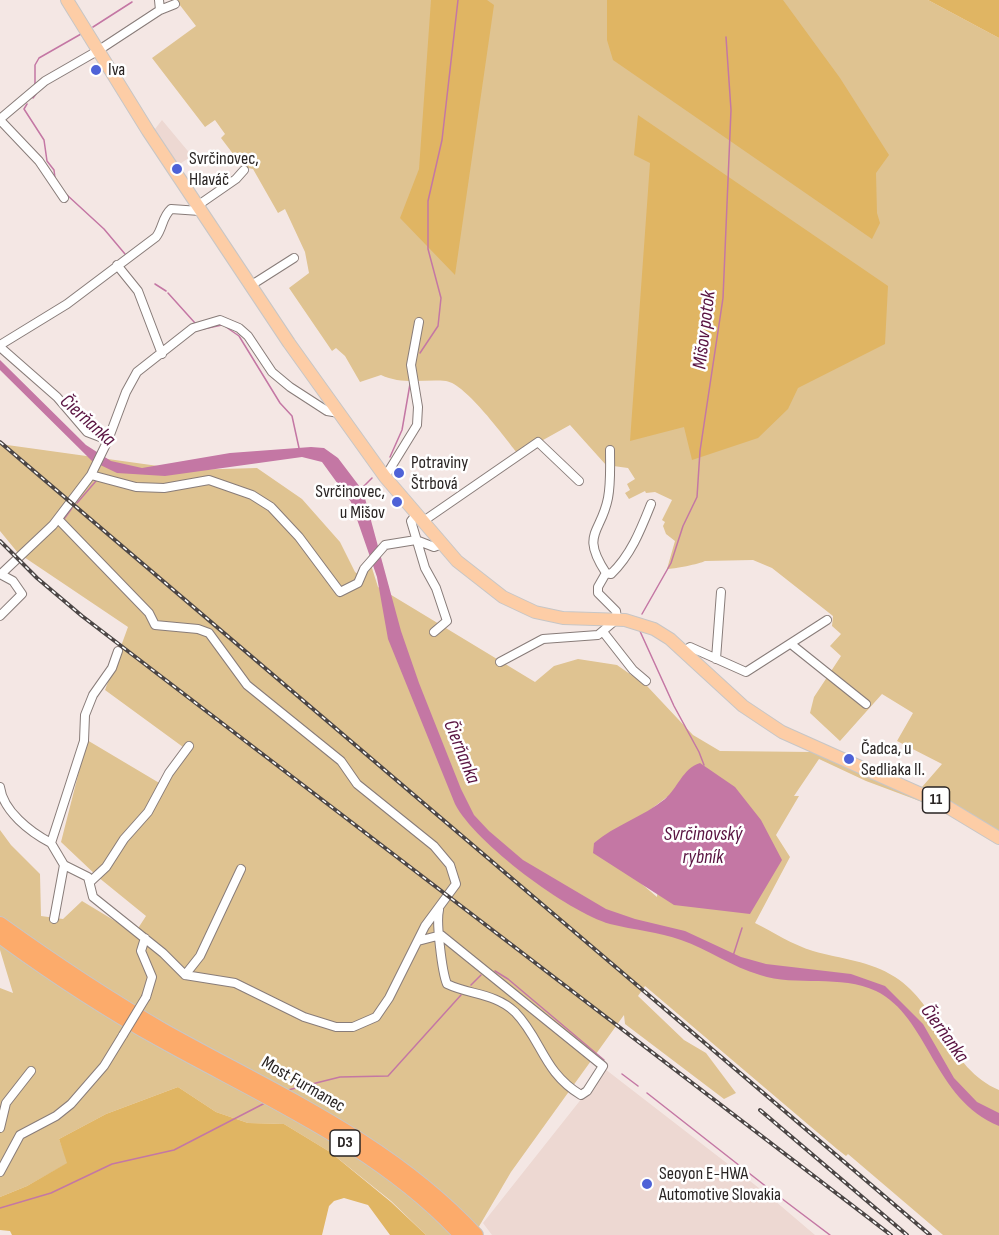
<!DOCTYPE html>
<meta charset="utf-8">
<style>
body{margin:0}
canvas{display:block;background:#f4e7e4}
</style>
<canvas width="999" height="1235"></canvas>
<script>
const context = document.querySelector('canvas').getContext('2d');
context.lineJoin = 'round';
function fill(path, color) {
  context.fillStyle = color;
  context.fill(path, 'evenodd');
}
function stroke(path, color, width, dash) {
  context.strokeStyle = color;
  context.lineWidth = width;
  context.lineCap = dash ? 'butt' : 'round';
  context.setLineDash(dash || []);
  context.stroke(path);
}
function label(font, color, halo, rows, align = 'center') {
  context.font = font + ' "Sofia Sans Condensed",sans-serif';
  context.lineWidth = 5;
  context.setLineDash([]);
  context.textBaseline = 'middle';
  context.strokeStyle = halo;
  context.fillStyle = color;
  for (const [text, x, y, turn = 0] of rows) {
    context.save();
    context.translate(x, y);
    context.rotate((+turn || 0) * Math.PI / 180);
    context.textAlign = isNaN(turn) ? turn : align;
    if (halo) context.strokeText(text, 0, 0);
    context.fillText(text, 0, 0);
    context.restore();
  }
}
const built = new Path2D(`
 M162 120 192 156 178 165 155 129Z
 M605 1069 768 1195 815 1235H492L483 1223Z`);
const green = new Path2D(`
 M176 0H928L999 38V843L941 809 866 781 819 759 794 796H799L776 835 790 857 755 923C773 932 793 945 813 951 841 959 870 961 895 977 940 1006 948 1068 999 1090V1235H943L848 1154 846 1156 837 1149 645 986 638 996 684 1040 706 1053 736 1093 724 1099 625 1024 624 1015 511 1172 474 1235H426L391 1201 330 1152 284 1124 248 1123 216 1112 178 1087 106 1114 59 1139 68 1163 27 1186 0 1197V988L13 993 0 950V830L11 845 40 874 41 916 63 919 82 901 135 933 146 916 98 877 61 842 87 740 161 784 183 747 105 690 128 627 18 553 0 531V444L187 470 257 468 302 499 340 542 355 572 362 577 371 565 378 587 535 682 554 666 578 659 617 665 647 686 693 735 720 751 813 752 922 787 942 764 897 741 913 713 882 694 840 741 810 713 814 697 841 656 830 646 841 634 832 626 833 616 772 568 753 560 705 561C700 564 673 569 667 569L675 541 666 534 663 526 665 522 662 520 672 500 655 492 646 493 645 491 629 499 625 493 630 490 627 484 635 479 628 468 606 465 570 425 518 454C505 438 466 384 446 381 424 379 402 385 381 375L360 382 345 356 336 348 332 351 289 288 309 273 305 252 285 209 278 213 253 169 243 167 221 138 225 134 215 120 205 127 152 58 196 26ZM667 797 657 897 594 843 638 819Z`);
const forest = new Path2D(`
 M431 0H487L494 5 455 275 400 218 419 169Z
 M607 0H783L840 78 889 155 876 173 877 213 880 223 872 239 613 60 607 40Z
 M928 0H999V38Z
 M638 115 888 286 885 344 798 388 788 409 758 438 692 460 684 427 630 441 650 163 634 155Z
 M178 1087 216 1112 248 1123 284 1124 330 1152 391 1202 426 1235H390L368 1205 344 1198 334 1201 329 1206 322 1235H12L10 1231 0 1230V1197L27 1186 67 1163 59 1139 106 1114Z`);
const water = new Path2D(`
 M0 360 86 445 111 461 142 468 230 453 311 447 324 448 338 458 363 491 401 631 419 683 461 789 474 815 489 831 523 860 606 909 635 919 685 931 741 957 766 964 851 974 885 986 923 1024 954 1078 977 1102 999 1113V1126C933 1099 929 1017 876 991 841 974 796 987 760 975 732 967 708 949 681 940 659 932 634 930 610 924 568 912 475 843 455 804L388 639 377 577 351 502 322 462 302 457 165 476 117 473 92 461 0 370Z
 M700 763 735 787 761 820 782 860 750 914 674 905 593 853 594 843C615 825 643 817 665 799 678 788 682 769 700 763Z`);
const stream = new Path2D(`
 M93 27 132 2
 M35 85V65L39 58 81 34
 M33 98 36 94
 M27 104 24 109 44 140 47 161 54 170 55 178
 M67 195 104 229 125 254
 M155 284 166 291
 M168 293 195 323
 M226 327 239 336 280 403 292 416 299 448
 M203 329 222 325
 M420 353 438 326 441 298 428 249V201L442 140 458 0
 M390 457 402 430 410 384
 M360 490 372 478
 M77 503 96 481
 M64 519 72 508
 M642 614 671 563 683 526 697 497 700 451 723 298 731 110 726 37
 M639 629 674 706 699 752 704 765
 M733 956 742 928
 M495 971 508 979 604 1060
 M471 985 481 975
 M622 1074 638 1086
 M288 1090 340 1077 388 1076 461 995
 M647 1093 768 1188
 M777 1195 830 1235
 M0 1208 51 1193 112 1164 174 1150 265 1103`);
const minor = new Path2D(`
 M160 10 175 4
 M0 119 45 81 99 50 160 10 159 0
 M0 120 39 161 64 198
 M197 206 236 179 244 170
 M117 265 138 291 162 354
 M250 286 294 258
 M0 345 67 304 156 237C163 228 162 217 171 209L200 211
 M0 347 57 397 87 432 108 440
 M91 475 136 487 164 488 209 480 252 495 271 507 299 537 340 592 358 583 364 569 385 545 416 540 434 547 442 544
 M385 477 417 425 418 407 411 365 419 322
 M416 515 411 521 425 568 436 588 447 621 434 632
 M58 519 149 613 155 625 198 629 209 633 247 685 341 761 357 784 434 846 450 865 456 884 425 926 389 998 376 1017 353 1027H336L304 1017 235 983 185 975 163 953 93 897 88 877 64 865 51 843 84 741 85 715 93 695 112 668 118 651
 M422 522 538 442 579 481
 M606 573 611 574C631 555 641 529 651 504
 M0 574 13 581 22 594 0 616
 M1 574 53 525 91 475 108 440 126 392 137 372 193 328 220 320 239 328 248 336 272 372 290 387 327 411 339 413
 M604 633 633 670 646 681
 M791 644 866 704
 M683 652 690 647 746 672 827 620
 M716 659 721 592
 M500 662 543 639 598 635 617 619 616 611 598 593V587L606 573C580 533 601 534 608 498 611 482 610 466 610 450
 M0 787C3 811 30 832 51 843
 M91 881 106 867 124 839 148 812 169 773 189 746
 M54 919 64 865
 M145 938 141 951 152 977 146 997
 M418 941 441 935 603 1066 587 1091 581 1095C543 1072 542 1040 515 1012 495 993 470 995 447 984 442 972 436 922 439 910
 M185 975 200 956 241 869
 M0 1128 6 1103 31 1071
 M0 1172 20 1135 56 1116 71 1104 104 1066 123 1035`);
const primary = new Path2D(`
 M67 0 148 131 289 343 385 477 457 561 503 597 535 612 563 618 625 620 654 629 670 639 743 706 782 732 941 803 999 838`);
const motorway = new Path2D(`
 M0 924C53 962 107 998 164 1031 273 1092 390 1142 476 1235
 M0 936C52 974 105 1009 161 1040 263 1097 380 1147 461 1235`);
const rail = new Path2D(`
 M0 442 930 1235
 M0 541 37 578 82 616 891 1235
 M760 1110 907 1235`);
const minorBridge = new Path2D(`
 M123 1035 146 997`);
const markers = [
 [96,70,6,"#4e62d7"],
 [177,169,6,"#4e62d7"],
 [399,473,6,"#4e62d7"],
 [397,502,6,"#4e62d7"],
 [849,759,6,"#4e62d7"],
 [647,1184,6,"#4e62d7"]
];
const shields = [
 [936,800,27],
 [345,1143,30]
];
const shieldNames = [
 ["11",936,800],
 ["D3",345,1143]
];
const poiNames = [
 ["Iva",108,70],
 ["Svrčinovec,",189,159],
 ["Hlaváč",189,180],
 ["Potraviny",411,463],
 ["Štrbová",411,484],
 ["Svrčinovec,",385,492,"right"],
 ["u Mišov",385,513,"right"],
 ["Čadca, u",861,749],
 ["Sedliaka II.",861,770],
 ["Seoyon E-HWA",659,1174],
 ["Automotive Slovakia",659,1195]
];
const streetNames = [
 ["Most Furmanec",303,1085,30]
];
const waterNames = [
 ["Mišov potok",705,330,-83],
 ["Čierňanka",87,421,42],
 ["Čierňanka",461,752,68],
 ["Svrčinovský",703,835],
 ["rybník",703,858],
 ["Čierňanka",944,1034,54]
];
fill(built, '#edd8d2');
fill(green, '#dfc391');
fill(forest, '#e0b563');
fill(water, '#c477a4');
stroke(stream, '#c477a4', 1.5);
stroke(minor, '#887c79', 10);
stroke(primary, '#c7c6c6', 14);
stroke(motorway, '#c7c6c6', 16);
stroke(minor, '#fff', 8);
stroke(primary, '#fdcda6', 12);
stroke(motorway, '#fcab6b', 14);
stroke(rail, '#4c4645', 4);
stroke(rail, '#fff', 1.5, [4.5]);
stroke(minorBridge, '#887c79', 10, []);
stroke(minorBridge, '#fff', 8);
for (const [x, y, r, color] of markers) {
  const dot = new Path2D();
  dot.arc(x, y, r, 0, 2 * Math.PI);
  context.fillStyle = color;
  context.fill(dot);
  stroke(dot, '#fff', 2);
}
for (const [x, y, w] of shields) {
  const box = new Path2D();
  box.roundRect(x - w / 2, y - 13, w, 26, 4.5);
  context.fillStyle = '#fff';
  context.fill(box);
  stroke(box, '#292423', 1.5);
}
label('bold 16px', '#292423', null, shieldNames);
label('18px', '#292423', '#fff', poiNames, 'left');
label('18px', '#292423', '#fff', streetNames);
label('italic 20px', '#591341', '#fff', waterNames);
</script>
